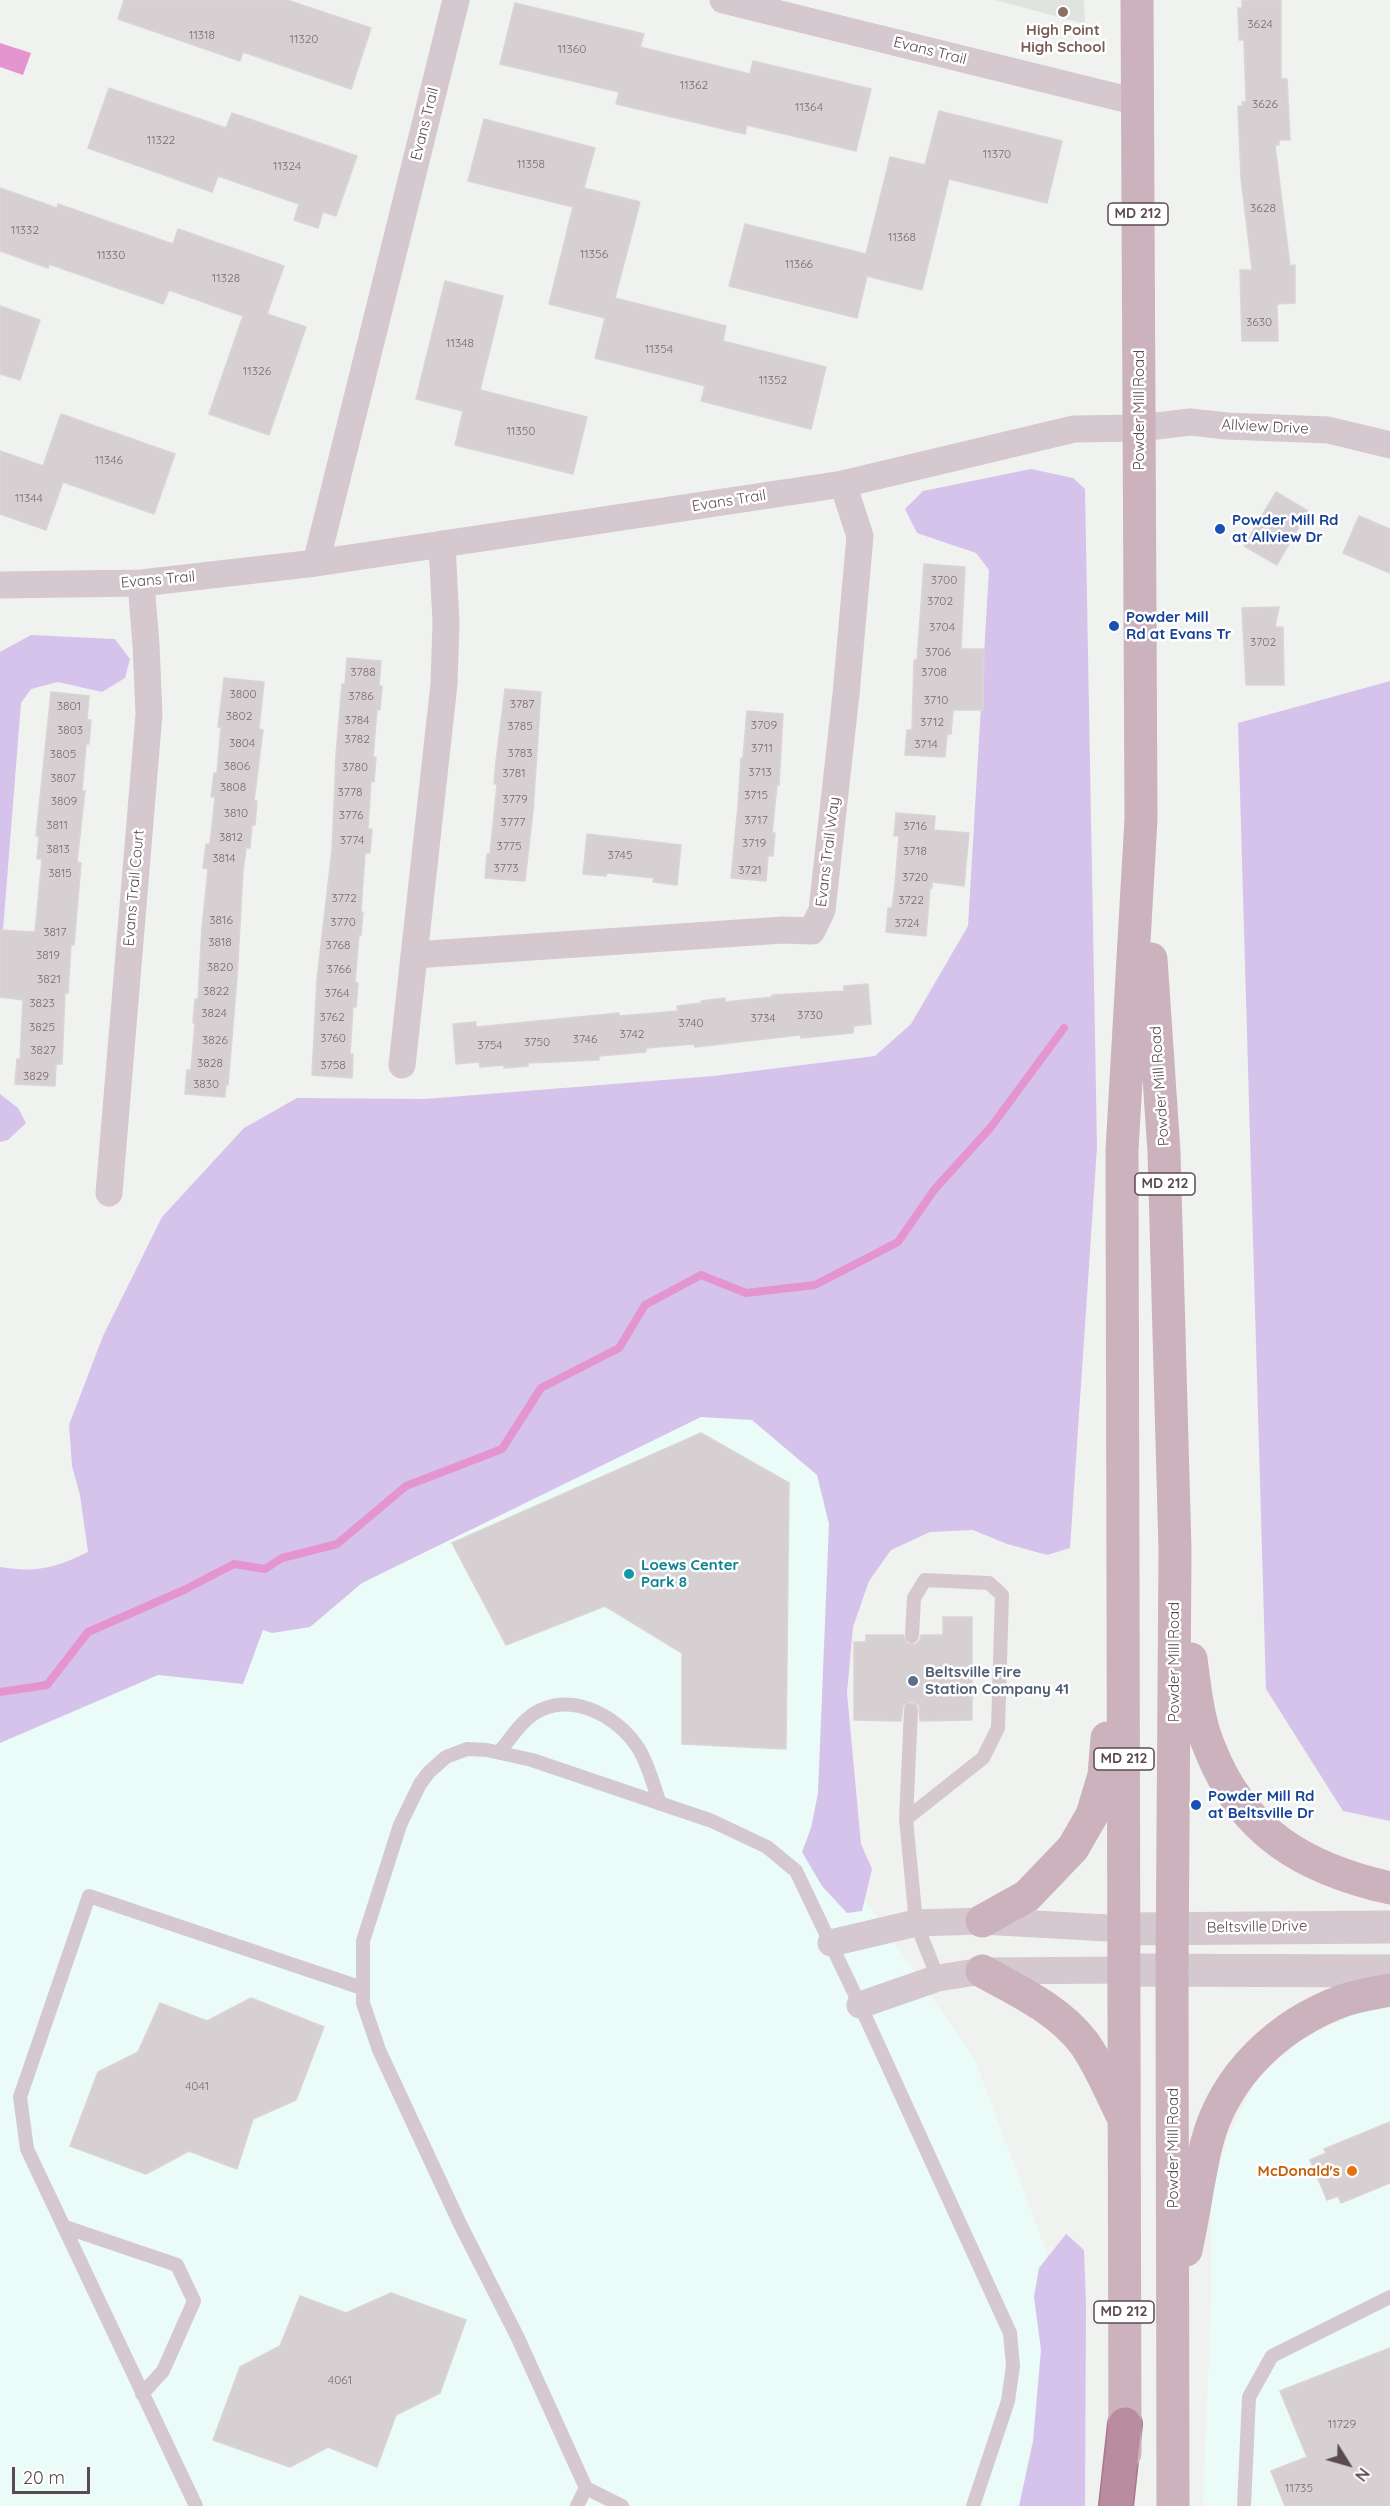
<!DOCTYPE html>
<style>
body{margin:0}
#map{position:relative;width:1390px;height:2506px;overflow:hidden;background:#f0f2f0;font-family:Quicksand,sans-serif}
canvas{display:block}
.north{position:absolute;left:1318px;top:2434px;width:60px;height:60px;-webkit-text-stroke:4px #fff;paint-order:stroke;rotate:127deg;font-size:16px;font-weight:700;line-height:24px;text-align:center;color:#5b4a52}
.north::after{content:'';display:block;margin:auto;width:21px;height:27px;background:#5b4a52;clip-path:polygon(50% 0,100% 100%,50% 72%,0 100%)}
.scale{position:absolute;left:12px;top:2467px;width:78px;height:27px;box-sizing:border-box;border:3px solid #5b4a52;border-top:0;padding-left:8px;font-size:18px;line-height:21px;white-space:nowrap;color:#5b4a52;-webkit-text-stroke:4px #fff;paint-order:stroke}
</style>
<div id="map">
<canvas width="1390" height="2506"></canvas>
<div class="north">N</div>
<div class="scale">20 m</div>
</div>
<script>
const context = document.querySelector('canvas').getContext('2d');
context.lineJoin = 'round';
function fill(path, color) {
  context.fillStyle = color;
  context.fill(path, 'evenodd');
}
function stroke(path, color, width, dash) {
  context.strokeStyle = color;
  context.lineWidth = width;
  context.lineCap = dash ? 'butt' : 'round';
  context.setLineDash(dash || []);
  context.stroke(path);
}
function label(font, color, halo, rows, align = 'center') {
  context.font = font + ' Quicksand,sans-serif';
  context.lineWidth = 5;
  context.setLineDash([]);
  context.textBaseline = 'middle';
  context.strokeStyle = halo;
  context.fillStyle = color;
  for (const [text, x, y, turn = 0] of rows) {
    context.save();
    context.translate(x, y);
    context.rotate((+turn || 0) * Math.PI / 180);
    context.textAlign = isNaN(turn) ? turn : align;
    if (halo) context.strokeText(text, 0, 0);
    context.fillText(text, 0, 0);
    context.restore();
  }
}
const commercial = new Path2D(`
 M749 1194 864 1468 840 1722 859 1891 975 2060 1062 2294 1045 2506H0V1646Z
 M1390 2008V2506H1203L1211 2305V2195L1227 2140 1257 2077 1302 2040 1361 2010Z`);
const education = new Path2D(`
 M995 0H1084L1085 24Z`);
const green = new Path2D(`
 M1031 469 1073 478 1085 489 1097 1147 1070 1548 1047 1555 1007 1544 973 1530 930 1532 891 1550 869 1581 853 1627 847 1693 861 1844 872 1869 862 1911 847 1913 822 1886 802 1852 811 1828 818 1793 829 1524 817 1475 752 1420 701 1417 362 1583 310 1627 272 1633 263 1630 243 1684 158 1675 0 1743V1567C37 1573 55 1568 88 1552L80 1495 72 1466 69 1425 103 1336 162 1217 244 1128 297 1098 425 1099 714 1076 875 1056 911 1024 968 926 989 570 976 553 917 533 905 509 923 491Z
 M31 635 115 639 130 659 125 678 102 692 58 682 31 689 21 703 0 968V652Z
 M1390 681V1821L1343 1811 1266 1689 1238 723Z
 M0 1094 18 1108 26 1123 8 1140 0 1142Z
 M1066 2234 1084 2250 1086 2305 1085 2506H1019L1033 2441 1041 2350 1034 2297 1039 2268Z`);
const water = new Path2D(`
 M0 43 31 53 23 75 0 67Z`);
const stream = new Path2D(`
 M0 1692 47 1685 88 1632 184 1590 234 1564 265 1569 282 1558 337 1544 406 1486 502 1449 541 1388 619 1348 645 1305 701 1275 746 1293 815 1285 898 1242 934 1190 991 1127 1064 1028`);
const building = new Path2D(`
 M124 0H287L371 28 351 89 243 52 240 61 118 19Z
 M1242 0H1281V79H1287L1290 140H1279V145H1275L1290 266 1295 265V303L1277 304 1278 341H1242L1240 270H1252L1241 178 1238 106H1243L1242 102H1246L1244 40H1239L1238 8H1242Z
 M515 3 644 34 640 47 750 74 753 61 871 89 856 151 747 125 745 134 616 104 619 92 500 64Z
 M109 88 226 128 232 113 357 156 336 216 323 212 318 228 294 220 299 204 218 176 212 192 88 148Z
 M939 111 1062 141 1047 203 949 179 922 290 867 276 857 318 729 286 745 224 866 254 890 157 925 165Z
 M484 119 595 148 584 188 640 202 615 298 726 326 723 341 826 367 811 429 701 401 705 386 595 358 605 318 549 304 573 207 468 181Z
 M0 188 57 208 58 204 173 244 178 229 284 266 267 314 306 327 269 435 209 414 243 316 169 290 163 304 49 264 48 268 0 251Z
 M445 281 503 296 480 390 587 417 573 474 455 445 463 411 416 399Z
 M0 306 40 320 20 380 0 374Z
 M61 414 175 454 154 514 63 482 46 530 0 514V451L43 466Z
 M1276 492 1308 511 1277 565 1244 546Z
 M1359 516 1390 529V573L1343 553Z
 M924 564 965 567 961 649H984L983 710H953L951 734H947L945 757 905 755 907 730H912L914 660H917Z
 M1279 607 1275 627H1283L1284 685H1246L1242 608Z
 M347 658 381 661 379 686H382L380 710H377L373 757H376L374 782 371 781 368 829H372L370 853H365L361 912H363L361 935 359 934 355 982 358 983 356 1007H353L350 1054H353L352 1078 312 1075 317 979 332 850 336 755 342 684H345Z
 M224 678 264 682 259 729 263 730 254 801H257L255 825H252L250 848H246L243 872 237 978 228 1085H226L225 1097 185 1094 187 1070H191L195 1023H193L195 999H198L202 927 208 869 203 868 206 844H210L215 797H211L214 773H217L221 727H218Z
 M505 689 541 692 533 811 525 881 485 878 487 854H490L497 784H494L496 761Z
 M51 692 89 696 87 720H91L89 744H86L82 791H85L77 862 81 863 74 945H71L68 993H65L62 1064H56L55 1086 15 1084 17 1059H20L23 1000 0 997V930L35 932 42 859H37L39 836H36Z
 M747 711 783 714 779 785H777L772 833H775L773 856H768L766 881 731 878 738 806 741 758H743Z
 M896 813 935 816 934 830 969 833 964 886 932 882V888H930L926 936 886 932 888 908H892L895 885 899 836H894Z
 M587 834 681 845 677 885 653 882 654 878 607 873 606 876 583 874Z
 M868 984 871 1024 854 1026 853 1033 801 1038 800 1035 695 1047 694 1044 646 1048V1052L599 1056V1060L528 1063V1066L504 1068V1065L480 1067 479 1062 456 1064 453 1024 476 1022V1027L619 1013V1016L678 1011 677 1006 701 1003V1001L725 998V1002L772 997V995L844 991V986Z
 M701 1433 789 1483 786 1749 682 1744V1653L605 1606 506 1645 452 1543Z
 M943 1617H972V1720L920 1721 919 1706 911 1701 903 1706 901 1721 854 1720V1642H866V1635H903L907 1643 916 1644 920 1640 921 1635H943Z
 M251 1998 324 2027 296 2100 253 2119 237 2169 189 2151 146 2174 70 2146 98 2072 138 2052 160 2003 207 2021Z
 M1390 2122V2183L1341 2203 1338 2196 1327 2200 1310 2160 1326 2153 1324 2149Z
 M391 2293 466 2320 440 2393 396 2415 377 2467 328 2447 290 2467 213 2440 240 2367 280 2346 300 2296 346 2313Z
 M1390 2348V2506H1285L1271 2471 1307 2457 1280 2391Z`);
const service = new Path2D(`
 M911 1710 906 1819 916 1923 938 1978
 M499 1752C508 1742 516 1729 526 1720 562 1686 618 1713 640 1751 649 1767 654 1787 660 1804
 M906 1819 983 1758 998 1728 1002 1595 989 1583 925 1580 914 1598 912 1636
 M65 2227 177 2265 194 2301 163 2371 142 2394
 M196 2506 27 2149 20 2097 89 1896 362 1988
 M577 2506 586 2488
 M622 2506 586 2488 517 2336 460 2224 379 2050 363 2003V1941L400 1825 420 1784 429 1772 446 1757 467 1749 487 1750 532 1760 712 1821 767 1847 796 1871 860 2005 1010 2333 1013 2366 1008 2401 973 2506
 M1244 2506 1249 2397 1272 2356 1390 2297`);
const minor = new Path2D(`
 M723 0 1137 102
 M316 563 456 0
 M0 585 141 583 316 563 843 484 1074 429 1140 428 1190 422 1227 426 1328 430 1390 445
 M414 955 783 930 812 931 822 910 846 694 860 536 843 484
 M402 1065 444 684 446 622 442 544
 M109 1193 149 714 146 645 141 583
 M831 1943 916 1923 982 1921 1125 1929
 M860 2005 938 1978 982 1971 1125 1970`);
const tertiary = new Path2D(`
 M1125 1929 1390 1927
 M1125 1970 1390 1971`);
const primary = new Path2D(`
 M1151 959 1164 1152 1175 1550 1172 1971 1173 2506
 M1191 1659C1195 1689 1198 1721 1210 1749 1243 1833 1305 1869 1390 1888
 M982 1921 1027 1896 1073 1848 1092 1815 1104 1775 1107 1738
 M982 1971C1018 1991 1058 2009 1084 2043 1098 2062 1110 2091 1121 2113
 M1186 2250C1194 2215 1198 2178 1207 2142 1225 2074 1280 2023 1345 2000 1359 1995 1375 1993 1390 1990
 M1125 2453 1122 1150 1141 819 1137 0`);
const motorway = new Path2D(`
 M1116 2506 1125 2424`);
const markers = [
 [1063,12,6,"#8d6e63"],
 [1220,529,6,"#1a4fb4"],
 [1114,626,6,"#1a4fb4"],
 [629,1574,6,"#0f9aa8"],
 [913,1681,6,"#5c6f8a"],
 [1196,1805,6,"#1a4fb4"],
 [1352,2171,6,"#e8710a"]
];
const numberNames = [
 ["3624",1260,24],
 ["11318",202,35],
 ["11320",304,39],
 ["11360",572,49],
 ["11362",694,85],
 ["3626",1265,104],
 ["11364",809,107],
 ["11322",161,140],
 ["11370",997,154],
 ["11358",531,164],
 ["11324",287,166],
 ["3628",1263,208],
 ["11332",25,230],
 ["11368",902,237],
 ["11356",594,254],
 ["11330",111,255],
 ["11366",799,264],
 ["11328",226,278],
 ["3630",1259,322],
 ["11348",460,343],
 ["11354",659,349],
 ["11326",257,371],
 ["11352",773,380],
 ["11350",521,431],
 ["11346",109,460],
 ["11344",29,498],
 ["3700",944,580],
 ["3702",940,601],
 ["3704",942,627],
 ["3702",1263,642],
 ["3706",938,652],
 ["3788",363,672],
 ["3708",934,672],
 ["3800",243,694],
 ["3786",361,696],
 ["3710",936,700],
 ["3787",522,704],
 ["3801",69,706],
 ["3802",239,716],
 ["3784",357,720],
 ["3712",932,722],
 ["3709",764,725],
 ["3785",520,726],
 ["3803",70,730],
 ["3782",357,739],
 ["3804",242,743],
 ["3714",926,744],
 ["3711",762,748],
 ["3783",520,753],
 ["3805",63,754],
 ["3806",237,766],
 ["3780",355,767],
 ["3713",760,772],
 ["3781",514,773],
 ["3807",63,778],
 ["3808",233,787],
 ["3778",350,792],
 ["3715",756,795],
 ["3779",515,799],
 ["3809",64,801],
 ["3810",236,813],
 ["3776",351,815],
 ["3717",756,820],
 ["3777",513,822],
 ["3811",57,825],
 ["3716",915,826],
 ["3812",231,837],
 ["3774",352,840],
 ["3719",754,843],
 ["3775",509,846],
 ["3813",58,849],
 ["3718",915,851],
 ["3745",620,855],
 ["3814",224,858],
 ["3773",506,868],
 ["3721",750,870],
 ["3815",60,873],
 ["3720",915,877],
 ["3772",344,898],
 ["3722",911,900],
 ["3816",221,920],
 ["3770",343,922],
 ["3724",907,923],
 ["3817",55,932],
 ["3818",220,942],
 ["3768",338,945],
 ["3819",48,955],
 ["3820",220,967],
 ["3766",339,969],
 ["3821",49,979],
 ["3822",216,991],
 ["3764",337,993],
 ["3823",42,1003],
 ["3824",214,1013],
 ["3730",810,1015],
 ["3762",332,1017],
 ["3734",763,1018],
 ["3740",691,1023],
 ["3825",42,1027],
 ["3742",632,1034],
 ["3760",333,1038],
 ["3746",585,1039],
 ["3826",215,1040],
 ["3750",537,1042],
 ["3754",490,1045],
 ["3827",43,1050],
 ["3828",210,1063],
 ["3758",333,1065],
 ["3829",36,1076],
 ["3830",206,1084],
 ["4041",197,2086],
 ["4061",340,2380],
 ["11729",1342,2424],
 ["11735",1299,2488]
];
const shields = [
 [1138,214,60],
 [1165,1184,60],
 [1124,1759,60],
 [1124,2312,60]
];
const shieldNames = [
 ["MD 212",1138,214],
 ["MD 212",1165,1184],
 ["MD 212",1124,1759],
 ["MD 212",1124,2312]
];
const educationNames = [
 ["High Point",1063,30],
 ["High School",1063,47]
];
const streetNames = [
 ["Evans Trail",930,51,14],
 ["Evans Trail",425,124,-76],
 ["Powder Mill Road",1139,410,-90],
 ["Allview Drive",1265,427,3],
 ["Evans Trail",729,501,-9],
 ["Evans Trail",158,580,-5],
 ["Evans Trail Way",828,852,-83],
 ["Evans Trail Court",134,888,-85],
 ["Powder Mill Road",1160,1086,-94],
 ["Powder Mill Road",1174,1662,-90],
 ["Beltsville Drive",1257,1927,-1],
 ["Powder Mill Road",1173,2148,-90]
];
const transitNames = [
 ["Powder Mill Rd",1232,520],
 ["at Allview Dr",1232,537],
 ["Powder Mill",1126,617],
 ["Rd at Evans Tr",1126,634],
 ["Powder Mill Rd",1208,1796],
 ["at Beltsville Dr",1208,1813]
];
const cultureNames = [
 ["Loews Center",641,1565],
 ["Park 8",641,1582]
];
const serviceNames = [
 ["Beltsville Fire",925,1672],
 ["Station Company 41",925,1689]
];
const foodNames = [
 ["McDonald's",1340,2171]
];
fill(commercial, '#ebfbf7');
fill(education, '#e1e3e1');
fill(green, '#d5c3eb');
fill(water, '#e494ce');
stroke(stream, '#e494ce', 8);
fill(building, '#d7d0d2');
stroke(building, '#dbd4d6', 1.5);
stroke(motorway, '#a5788b', 36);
stroke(service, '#d5c8ce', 14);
stroke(minor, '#d5c8ce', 27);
stroke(tertiary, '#d5c8ce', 33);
stroke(primary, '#ccb2bd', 33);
stroke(motorway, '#b98c9f', 33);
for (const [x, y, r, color] of markers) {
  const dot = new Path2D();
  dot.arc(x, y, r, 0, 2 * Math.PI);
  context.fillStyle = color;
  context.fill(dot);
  stroke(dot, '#fff', 2);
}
label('12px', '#7a6c72', null, numberNames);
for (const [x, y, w] of shields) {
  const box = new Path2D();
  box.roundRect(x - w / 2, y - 11, w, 22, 4.5);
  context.fillStyle = '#fff';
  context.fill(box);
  stroke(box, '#5b4a52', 1.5);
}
label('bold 14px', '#5b4a52', null, shieldNames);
label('bold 15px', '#785e54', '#fff', educationNames);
label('15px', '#5b4a52', '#fff', streetNames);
label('bold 15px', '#164399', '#fff', transitNames, 'left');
label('bold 15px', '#0d838f', '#fff', cultureNames, 'left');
label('bold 15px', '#4e5e75', '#fff', serviceNames, 'left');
label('bold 15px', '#c56008', '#fff', foodNames, 'right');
</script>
